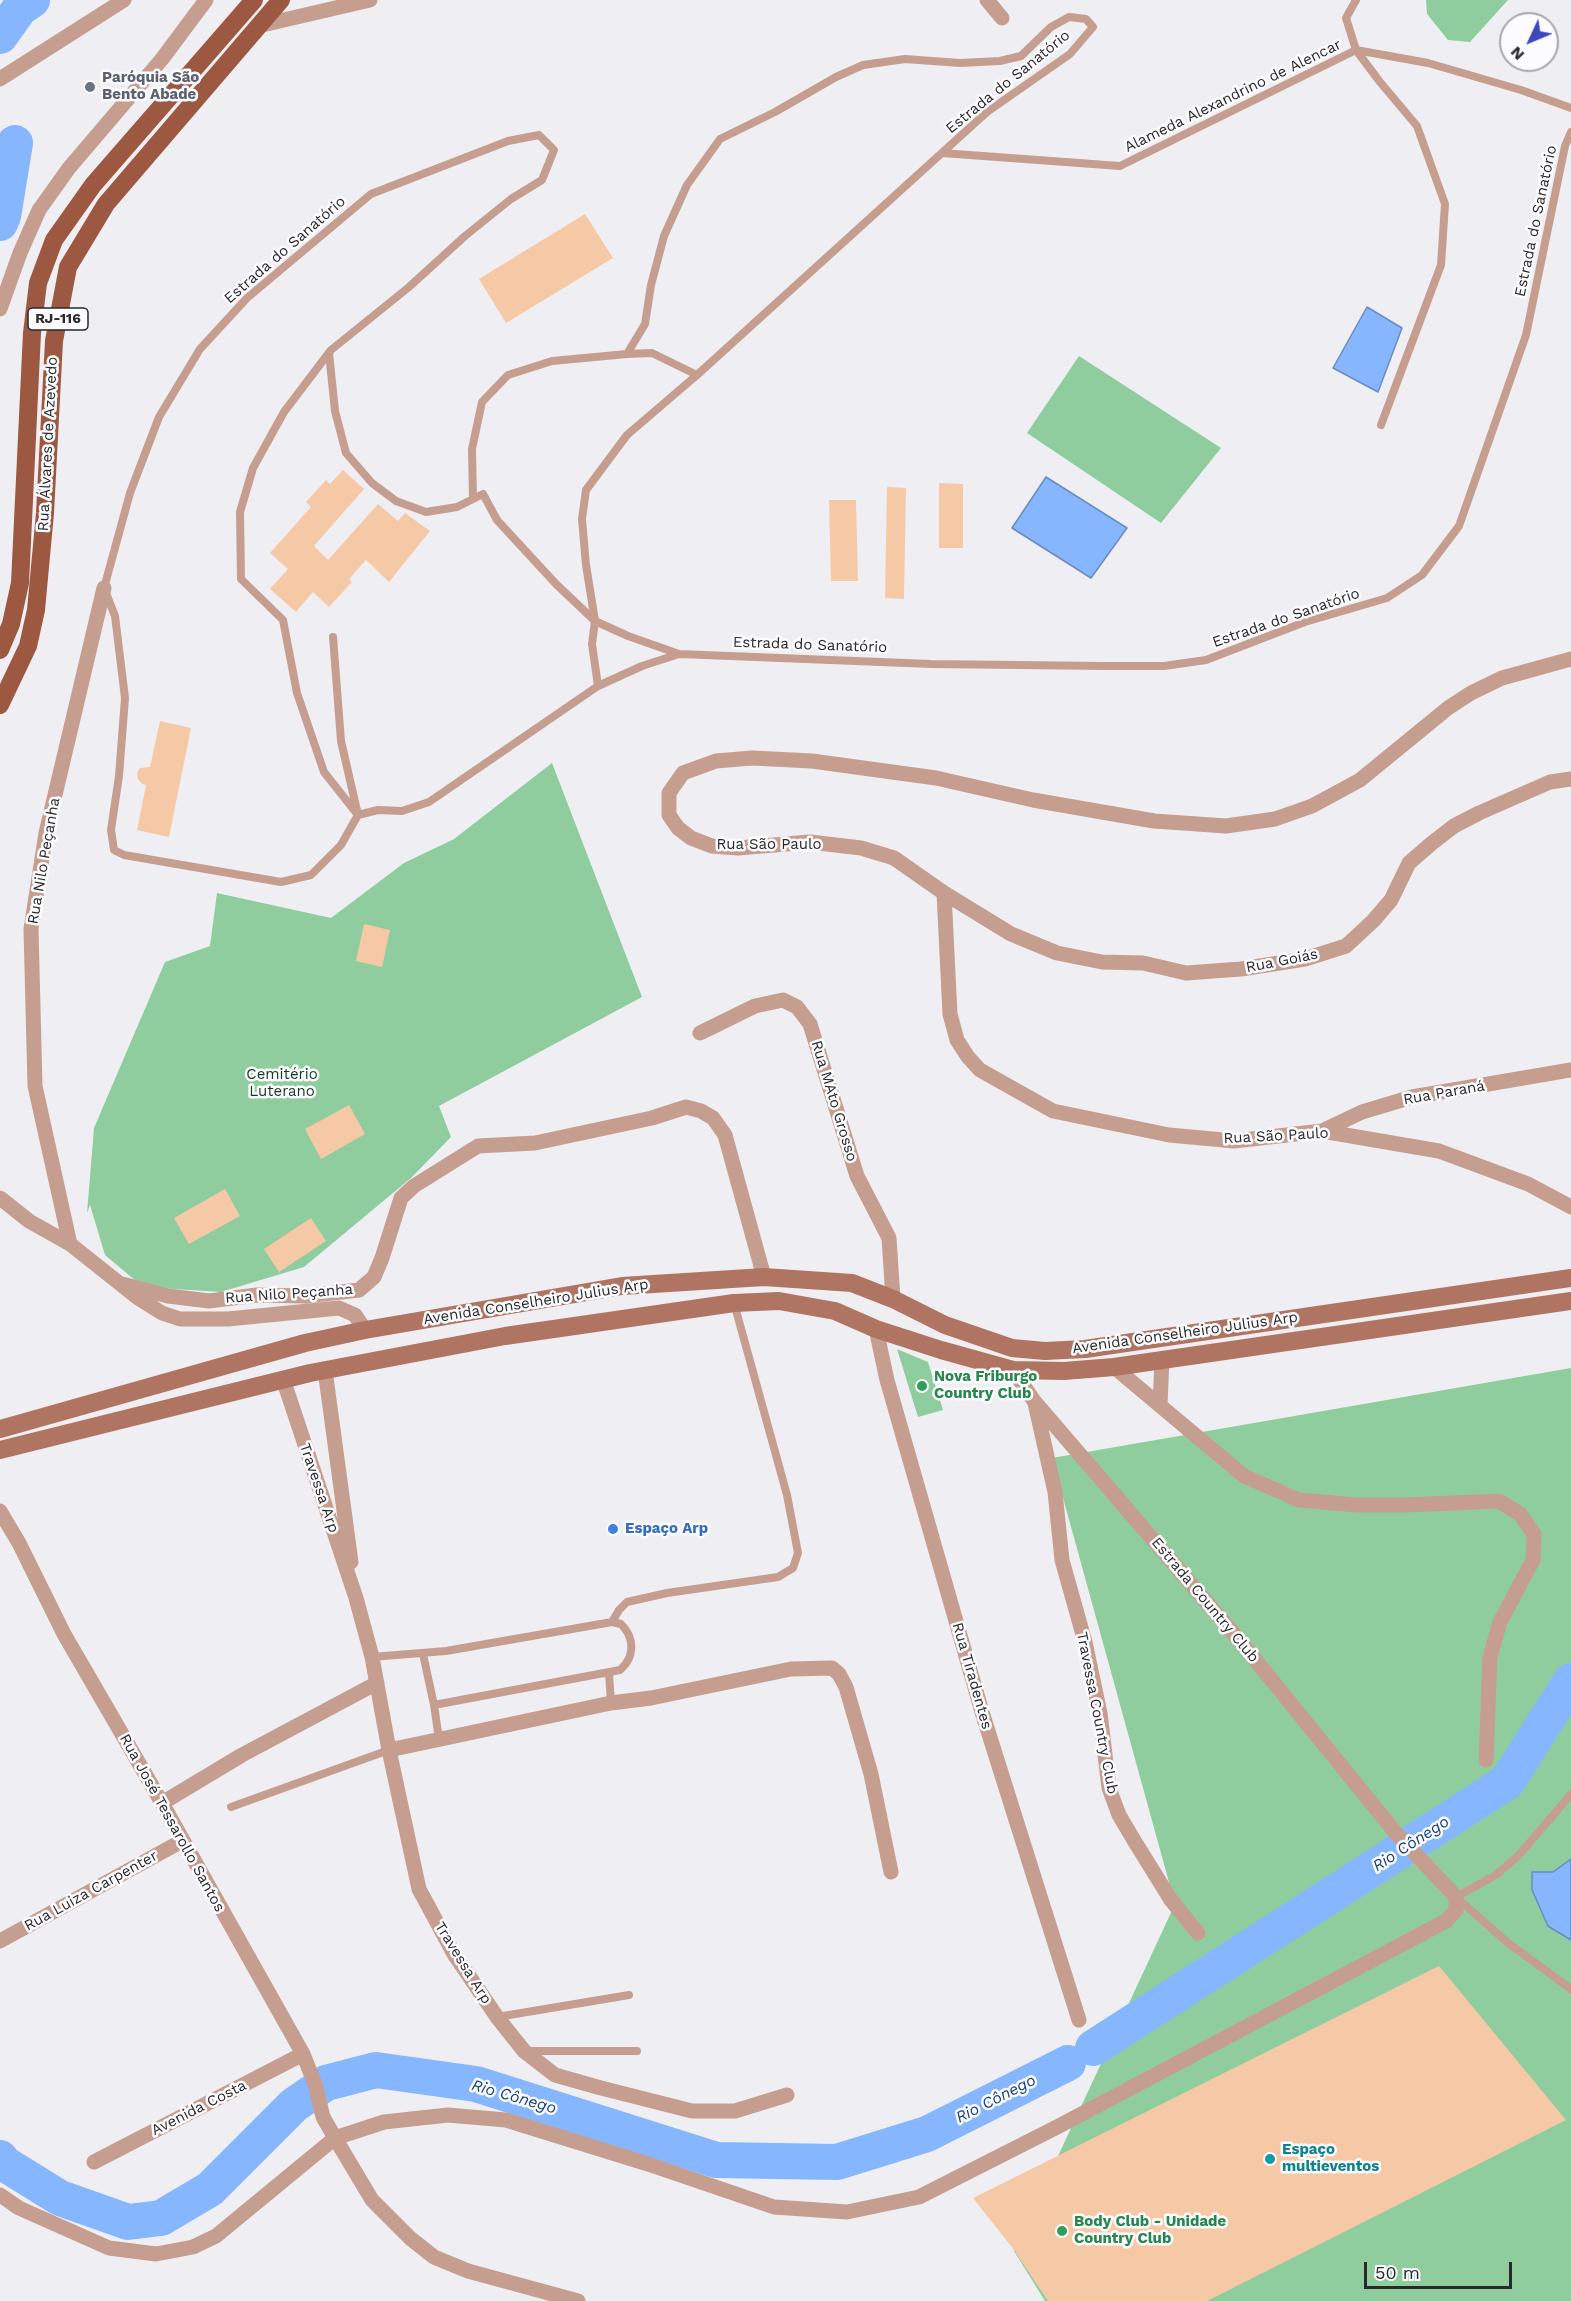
<!DOCTYPE html>
<meta charset="utf-8">
<style>
body{margin:0}
#map{position:relative;width:1571px;height:2301px;overflow:hidden;background:#efeff3;font-family:"Work Sans",sans-serif}
canvas{display:block}
.north{position:absolute;left:1499px;top:12px;width:60px;height:60px;box-sizing:border-box;background:#fcfcff;border:2px solid #a8a8aa;border-radius:50%;rotate:226deg;font-size:16px;font-weight:700;line-height:24px;text-align:center;color:#29292b}
.north::after{content:'';display:block;margin:auto;width:21px;height:27px;background:#3e48bc;clip-path:polygon(50% 0,100% 100%,50% 72%,0 100%)}
.scale{position:absolute;left:1364px;top:2262px;width:148px;height:27px;box-sizing:border-box;border:3px solid #29292b;border-top:0;padding-left:8px;font-size:18px;line-height:21px;white-space:nowrap;color:#29292b;-webkit-text-stroke:4px #fcfcff;paint-order:stroke}
</style>
<div id="map">
<canvas width="1571" height="2301"></canvas>
<div class="north">N</div>
<div class="scale">50 m</div>
</div>
<script>
const context = document.querySelector('canvas').getContext('2d');
context.lineJoin = 'round';
function fill(path, color) {
  context.fillStyle = color;
  context.fill(path, 'evenodd');
}
function stroke(path, color, width, dash) {
  context.strokeStyle = color;
  context.lineWidth = width;
  context.lineCap = dash ? 'butt' : 'round';
  context.setLineDash(dash || []);
  context.stroke(path);
}
function label(font, color, halo, rows, align = 'center') {
  context.font = font + ' "Work Sans",sans-serif';
  context.lineWidth = 5;
  context.setLineDash([]);
  context.textBaseline = 'middle';
  context.strokeStyle = halo;
  context.fillStyle = color;
  for (const [text, x, y, turn = 0] of rows) {
    context.save();
    context.translate(x, y);
    context.rotate((+turn || 0) * Math.PI / 180);
    context.textAlign = isNaN(turn) ? turn : align;
    if (halo) context.strokeText(text, 0, 0);
    context.fillText(text, 0, 0);
    context.restore();
  }
}
const green = new Path2D(`
 M1426 0H1508L1470 42 1448 40 1427 14Z
 M1079 356 1221 448 1161 523 1027 433Z
 M552 763 642 997 439 1106 451 1137 411 1178 304 1267 221 1292 143 1287 105 1255 90 1205 87 1213 94 1128 165 962 210 946 217 893 331 918 404 863 454 839Z
 M897 1349 928 1362 943 1410 918 1417Z
 M1571 1368V2301H1045L1014 2251 1175 1904 1052 1458Z`);
const water = new Path2D(`
 M1367 307 1402 328 1378 392 1333 368Z
 M1046 477 1127 528 1091 578 1012 528Z
 M1571 1859V1940L1548 1926 1532 1890V1872H1553Z`);
const river = new Path2D(`
 M0 36 20 8 32 0
 M0 223 3 216 15 143
 M1093 2048 1507 1782 1571 1681
 M0 2158 5 2164 60 2198 128 2222 161 2218 210 2189 294 2105 326 2083 376 2070 476 2084 716 2160 837 2162 927 2134 1068 2063`);
const building = new Path2D(`
 M585 214 613 258 506 323 479 279Z
 M343 470 364 489 314 546 328 560 378 504 398 521 405 513 430 531 389 582 366 560 349 579 352 582 329 607 313 592 296 612 270 589 288 569 270 553 311 507 306 502 326 480 330 484Z
 M939 483 963 484V548H939Z
 M887 487 906 488 904 599 885 598Z
 M829 500H856L858 581H831Z
 M160 721 191 728 169 837 137 830 146 785 142 784 138 779 137 773 140 768 150 767Z
 M364 924 390 930 382 967 356 961Z
 M349 1105 365 1134 321 1159 305 1129Z
 M225 1189 240 1216 189 1244 174 1218Z
 M311 1218 326 1241 279 1272 264 1249Z
 M1439 1966 1566 2120 1207 2301H1048L1014 2250 973 2198Z`);
const lane = new Path2D(`
 M1356 0 1346 18 1356 50 1380 82 1417 126 1445 204 1441 265 1381 425
 M942 153 1120 166 1356 50 1428 63 1521 90 1571 108
 M329 353 335 411 346 453 372 483 396 501 426 512 457 507 483 494 497 520 556 584 595 621 628 636 679 654 931 664 1104 666H1164L1206 660 1305 622 1387 598 1422 575 1459 526 1526 335 1565 146 1571 132
 M627 354 652 353 697 375
 M473 498 472 449 482 402 508 375 552 361 627 354 645 324 651 285 664 236 687 185 720 139 775 112 836 77 863 65 905 59 960 63 1000 61 1021 56 1051 27 1069 17 1086 19 1093 27 1070 54 987 112 697 375 627 435 586 490 582 519 586 565 595 621 592 644 598 686
 M333 637 341 741 358 815 341 845 311 875 281 882 124 855 114 850 111 830 119 776 125 698 115 616 104 588 130 493 159 417 200 349 247 298 371 194 508 141 539 135 554 150 542 180 511 199 465 236 409 287 331 350 284 412 253 468 240 512 241 579 283 620 297 693 324 772 358 815
 M358 815 378 810 402 811 429 802 598 686 642 666 679 654
 M612 1622 619 1610 627 1602 667 1593 778 1577 793 1568 798 1553 787 1495 734 1303
 M423 1654 434 1705 439 1739
 M372 1657 446 1651 612 1622 621 1624C635 1638 635 1657 620 1670L434 1705
 M609 1673 611 1703
 M1571 1794 1519 1855 1496 1875 1456 1897 1508 1943 1571 1989
 M231 1807 389 1750
 M497 2017 629 1995
 M529 2051H637`);
const street = new Path2D(`
 M987 0 1002 18
 M258 26 370 0
 M0 79 124 0
 M0 309 20 253 39 210 69 168 162 59 206 0
 M1571 659 1502 678 1471 693 1448 708 1360 780 1312 806 1275 819 1226 826 1154 821 1033 800 936 778 812 761 752 758 716 761 683 773 669 793V815L678 828 691 838 712 846 738 848 810 842 861 848 894 858 944 893 1011 934 1057 953 1102 962 1143 963 1186 973 1241 969 1305 959 1346 946 1373 921 1391 900 1409 863 1432 843 1454 826 1479 813 1550 782 1571 779
 M944 893 950 1014 957 1040 968 1057 980 1070 1053 1111 1169 1135 1234 1141 1322 1131 1439 1151 1528 1184 1571 1207
 M700 1033 755 1006 783 1000 797 1007 810 1024 857 1176 889 1238 893 1299
 M1322 1131 1362 1112 1412 1097 1571 1070
 M0 1198 29 1221 70 1244 138 1298 162 1313 180 1319H228L339 1308 355 1315 365 1330
 M70 1244 35 1086 31 929 46 833 104 588
 M122 1284 168 1296 209 1301 257 1295 305 1296 359 1290 374 1277 382 1258 401 1198 414 1186 478 1146 535 1143 652 1118 686 1107 701 1111 713 1118 725 1135 764 1277
 M876 1329 887 1380 982 1712 1079 2020
 M1114 1367 1244 1476 1299 1500 1356 1505H1405L1499 1501 1520 1514 1534 1534 1533 1560 1500 1622 1490 1657 1486 1760
 M325 1370 351 1562
 M283 1379 356 1598 372 1657 389 1750 419 1889 454 1954 497 2017 524 2051 555 2075 601 2088 692 2111H735L787 2095
 M1035 1403 1055 1492 1062 1560 1085 1642 1100 1713 1109 1788 1119 1815 1135 1842 1171 1900 1198 1933
 M1160 1405 1162 1359
 M0 1511 19 1543 64 1634 162 1803 303 2054 315 2084 323 2117 335 2138 372 2200 410 2238 434 2257 468 2271 578 2301
 M389 1750 611 1703 651 1698 791 1669 832 1668 839 1674 846 1687 871 1774 891 1872
 M162 1803 242 1755 377 1683
 M0 1941 182 1841
 M94 2162 303 2054
 M0 2195 19 2208 109 2248 156 2254 193 2247 216 2236 335 2138 384 2122 448 2115 506 2120 648 2164 774 2207 847 2212 919 2197 1059 2126 1446 1921 1456 1910V1897L1395 1832 1240 1641 1034 1401 1013 1370`);
const secondary = new Path2D(`
 M0 1429 305 1343 365 1330 622 1286 764 1277 852 1283 893 1299 945 1325 1012 1348 1045 1351 1085 1349 1571 1278
 M0 1450 310 1373 505 1336 734 1303 779 1301 835 1311 876 1329 941 1350 1013 1370 1064 1371 1114 1367 1571 1301`);
const primary = new Path2D(`
 M0 650 11 624 20 583 32 333 38 283 54 240 93 185 254 0
 M0 705 28 646 36 610 45 513 54 341 68 267 106 204 281 0`);
const markers = [
 [90,87,6,"#6b7280"],
 [922,1386,6,"#2e9e5b"],
 [613,1529,6,"#3f7fe0"],
 [1270,2159,6,"#0f9aa8"],
 [1062,2231,6,"#2e9e5b"]
];
const shields = [
 [58,319,60]
];
const shieldNames = [
 ["RJ-116",58,319]
];
const worshipNames = [
 ["Paróquia São",102,78],
 ["Bento Abade",102,95]
];
const streetNames = [
 ["Estrada do Sanatório",1008,82,-39],
 ["Alameda Alexandrino de Alencar",1233,96,-26],
 ["Estrada do Sanatório",1536,221,-78],
 ["Estrada do Sanatório",285,250,-41],
 ["Rua Álvares de Azevedo",48,444,-87],
 ["Estrada do Sanatório",1286,618,-19],
 ["Estrada do Sanatório",810,645,2],
 ["Rua São Paulo",769,845],
 ["Rua Nilo Peçanha",44,861,-80],
 ["Rua Goiás",1282,961,-11],
 ["Rua Paraná",1444,1093,-10],
 ["Rua MAto Grosso",834,1101,73],
 ["Rua São Paulo",1276,1136,-3],
 ["Rua Nilo Peçanha",289,1294,-4],
 ["Avenida Conselheiro Julius Arp",536,1302,-9],
 ["Avenida Conselheiro Julius Arp",1185,1333,-8],
 ["Travessa Arp",319,1488,71],
 ["Estrada Country Club",1205,1600,50],
 ["Rua Tiradentes",972,1676,74],
 ["Travessa Country Club",1097,1713,79],
 ["Rua José Tessarollo Santos",172,1823,61],
 ["Rua Luiza Carpenter",91,1891,-29],
 ["Travessa Arp",463,1963,58],
 ["Avenida Costa",199,2108,-27]
];
const parkNames = [
 ["Cemitério",282,1075],
 ["Luterano",282,1092]
];
const leisureNames = [
 ["Nova Friburgo",934,1377],
 ["Country Club",934,1394],
 ["Body Club - Unidade",1074,2222],
 ["Country Club",1074,2239]
];
const shopNames = [
 ["Espaço Arp",625,1529]
];
const cultureNames = [
 ["Espaço",1282,2150],
 ["multieventos",1282,2167]
];
const waterNames = [
 ["Rio Cônego",1411,1844,-33],
 ["Rio Cônego",514,2097,16],
 ["Rio Cônego",996,2099,-27]
];
fill(green, '#8fcd9f');
fill(water, '#86b6fd');
stroke(water, '#6a8cbe', 1.5);
stroke(river, '#86b6fd', 36);
fill(building, '#f6c9a6');
stroke(lane, '#c69e90', 8);
stroke(street, '#c69e90', 15);
stroke(secondary, '#af7562', 18);
stroke(primary, '#9d5841', 18);
for (const [x, y, r, color] of markers) {
  const dot = new Path2D();
  dot.arc(x, y, r, 0, 2 * Math.PI);
  context.fillStyle = color;
  context.fill(dot);
  stroke(dot, '#fcfcff', 2);
}
for (const [x, y, w] of shields) {
  const box = new Path2D();
  box.roundRect(x - w / 2, y - 11, w, 22, 4.5);
  context.fillStyle = '#fcfcff';
  context.fill(box);
  stroke(box, '#29292b', 1.5);
}
label('bold 14px', '#29292b', null, shieldNames);
label('bold 15px', '#5b616d', '#fcfcff', worshipNames, 'left');
label('15px', '#29292b', '#fcfcff', streetNames);
label('15px', '#173922', '#fcfcff', parkNames);
label('bold 15px', '#27864d', '#fcfcff', leisureNames, 'left');
label('bold 15px', '#366cbe', '#fcfcff', shopNames, 'left');
label('bold 15px', '#0d838f', '#fcfcff', cultureNames, 'left');
label('italic 16px', '#14407e', '#fcfcff', waterNames);
</script>
